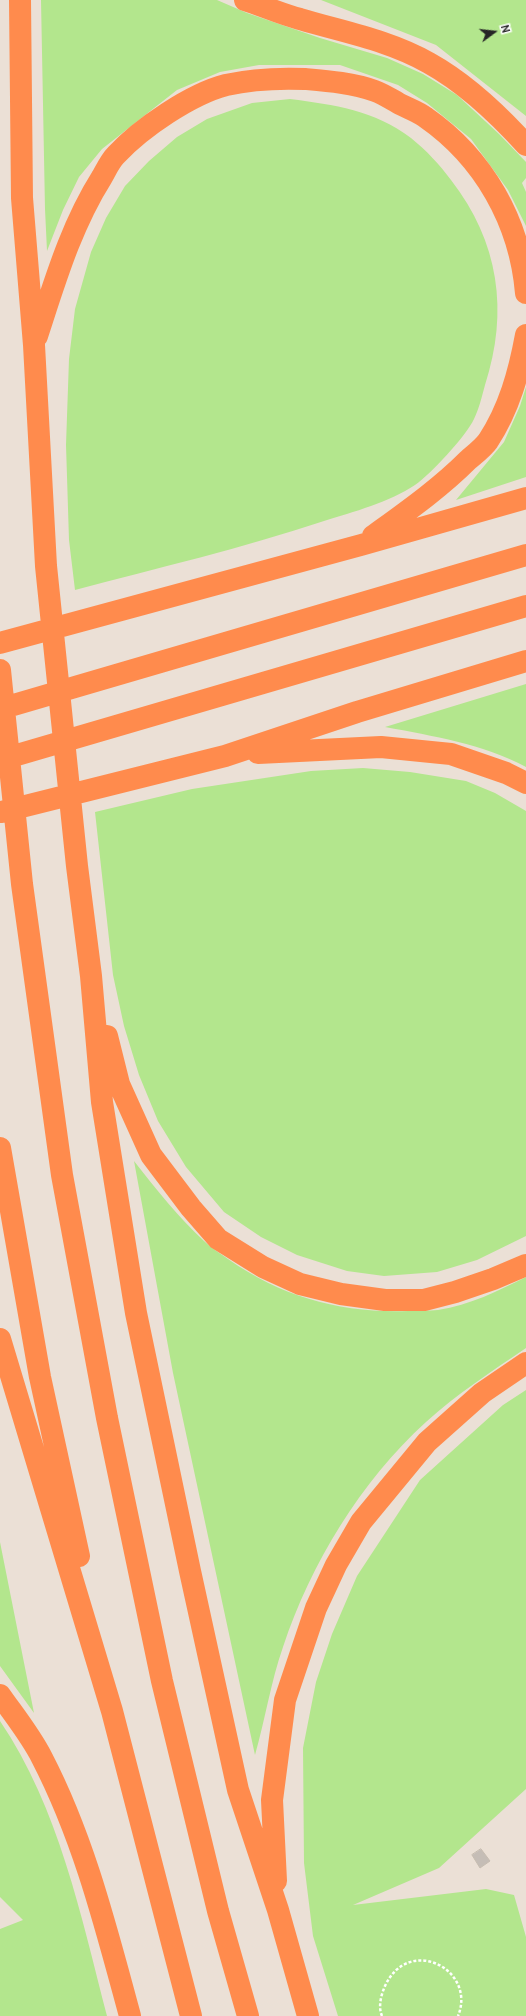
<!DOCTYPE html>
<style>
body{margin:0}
#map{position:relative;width:526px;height:2016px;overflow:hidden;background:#ebe0d6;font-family:Cabin,sans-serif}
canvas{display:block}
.north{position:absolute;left:474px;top:12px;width:40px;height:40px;-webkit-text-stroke:3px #fff;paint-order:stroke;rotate:75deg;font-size:11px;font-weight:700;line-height:16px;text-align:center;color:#262626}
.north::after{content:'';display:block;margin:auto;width:14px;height:18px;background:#262626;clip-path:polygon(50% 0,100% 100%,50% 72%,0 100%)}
</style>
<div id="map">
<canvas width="526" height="2016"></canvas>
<div class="north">N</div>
</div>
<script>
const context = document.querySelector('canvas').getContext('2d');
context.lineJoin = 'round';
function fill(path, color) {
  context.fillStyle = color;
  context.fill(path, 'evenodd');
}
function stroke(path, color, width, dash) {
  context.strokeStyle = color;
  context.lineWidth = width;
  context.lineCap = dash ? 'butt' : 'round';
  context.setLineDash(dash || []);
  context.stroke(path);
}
const green = new Path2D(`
 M41 0H217L247 13 320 38 387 58 423 74 457 95 499 134 526 162V178L522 183 526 192V226L508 190 471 139 427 103 398 85 340 65H259L220 72 177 90 102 149 79 177 63 210 47 251 45 209Z
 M321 0H526V116L436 45Z
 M290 99C335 105 374 110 411 138 426 150 440 165 451 180 499 242 509 311 485 385 482 396 479 409 474 419 466 436 431 474 415 485 390 502 353 512 324 521 243 548 158 568 75 590L69 540 66 445 69 359 75 309 91 252 106 218 125 186 149 161 177 137 207 119 252 103Z
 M526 387V477L456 500 504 442 520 406Z
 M526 684V767C483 744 433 736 385 727Z
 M363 768 410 772 466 781 495 793 526 811V1236L477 1260 437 1272 384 1276 347 1271 297 1255 261 1237 224 1212 186 1167 158 1121 139 1075 124 1026 113 975 95 812 192 789 311 771Z
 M134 1161C156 1189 178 1217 204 1241 211 1248 220 1253 228 1259 284 1298 341 1313 408 1311 418 1310 429 1311 438 1310 470 1305 498 1291 526 1277V1348C492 1371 457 1394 426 1422 361 1481 311 1563 283 1647 271 1681 265 1720 255 1755L173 1373Z
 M526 1390V1789L439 1868 353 1905 486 1889 514 1895 526 1937V2016H338L313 1936 304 1863 303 1748 316 1682 332 1634 357 1576 420 1480 503 1405Z
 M0 1542 34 1713 0 1666Z
 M0 1721C59 1808 81 1916 107 2016H0V1929L23 1920 0 1897Z`);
const building = new Path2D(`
 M481 1849 490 1861 480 1868 472 1855Z`);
const path = new Path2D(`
 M382 2016C378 2007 381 1995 385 1986 409 1934 477 1970 458 2016`);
const highway = new Path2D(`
 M20 0 22 198 34 345 46 566 77 866 91 976 102 1102 136 1313 190 1571 238 1790 278 1910 308 2016
 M245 0C263 6 281 14 300 19 343 32 389 40 429 63 465 83 498 114 526 145
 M37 336C55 281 71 226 102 177 106 170 110 161 116 155 141 128 191 94 226 85 252 79 279 78 305 79 328 81 353 83 375 91 383 94 391 99 398 103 407 108 417 111 425 117 484 158 520 222 526 293
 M373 536C406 512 439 489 468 460 475 454 483 448 488 441 509 409 519 373 526 335
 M0 643 361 545 526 498
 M0 670 22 884 62 1175 107 1418 162 1681 218 1911 248 2016
 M0 709 526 555
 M258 753 381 747 451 754 506 773 526 783
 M0 760 526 606
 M1 812 225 756 357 712 526 661
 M107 1036 119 1084 151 1155 191 1208 218 1239 263 1267 300 1284 341 1294 385 1300H424L455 1292 493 1279 526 1265
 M0 1148 40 1377 79 1556
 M0 1339 112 1711 191 2016
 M0 1695C14 1715 31 1736 42 1758 84 1839 106 1928 130 2016
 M276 1881 272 1800 285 1700 316 1608 336 1565 361 1522 427 1442 482 1393 526 1363`);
fill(green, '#b3e68d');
fill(building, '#c5bdb6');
stroke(building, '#c6bcb0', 1);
stroke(path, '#fff', 2.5, [3, 2]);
stroke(highway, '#ff8b4d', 22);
</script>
